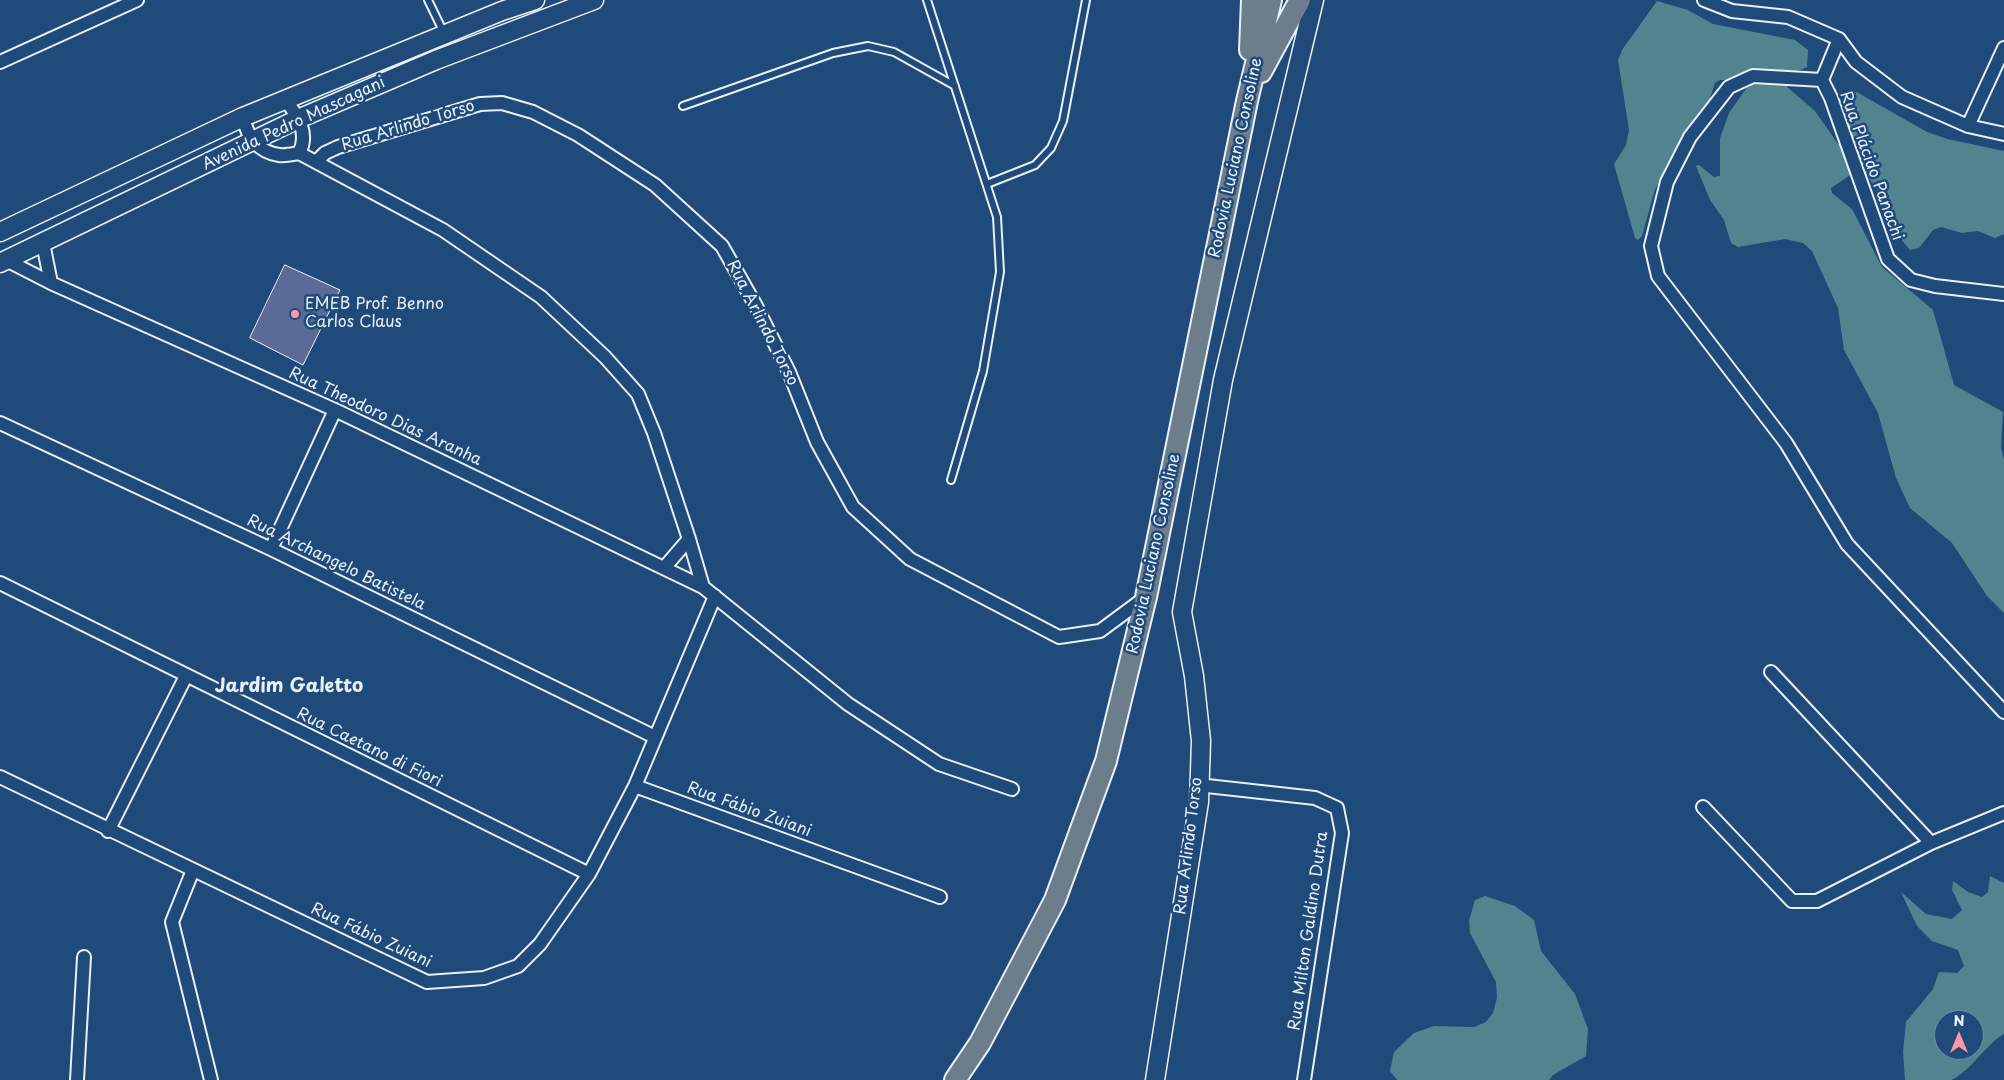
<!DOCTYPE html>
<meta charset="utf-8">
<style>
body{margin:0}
#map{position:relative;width:2004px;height:1080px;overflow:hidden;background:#1f4a7a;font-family:"Playpen Sans",sans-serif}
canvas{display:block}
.north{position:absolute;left:1934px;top:1010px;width:50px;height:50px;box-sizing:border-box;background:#1f4a7a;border:1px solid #6f8dac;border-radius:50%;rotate:0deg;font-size:14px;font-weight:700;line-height:20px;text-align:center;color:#e8f1f8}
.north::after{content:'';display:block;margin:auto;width:18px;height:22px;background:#ff9aa2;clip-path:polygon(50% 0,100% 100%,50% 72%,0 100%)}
</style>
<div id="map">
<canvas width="2004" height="1080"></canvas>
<div class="north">N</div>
</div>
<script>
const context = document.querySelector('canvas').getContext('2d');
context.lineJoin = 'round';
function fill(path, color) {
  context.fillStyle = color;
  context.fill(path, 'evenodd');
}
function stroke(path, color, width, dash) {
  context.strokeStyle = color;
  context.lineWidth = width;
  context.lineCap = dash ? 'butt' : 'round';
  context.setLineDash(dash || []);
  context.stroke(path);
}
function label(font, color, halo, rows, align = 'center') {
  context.font = font + ' "Playpen Sans",sans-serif';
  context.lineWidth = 5;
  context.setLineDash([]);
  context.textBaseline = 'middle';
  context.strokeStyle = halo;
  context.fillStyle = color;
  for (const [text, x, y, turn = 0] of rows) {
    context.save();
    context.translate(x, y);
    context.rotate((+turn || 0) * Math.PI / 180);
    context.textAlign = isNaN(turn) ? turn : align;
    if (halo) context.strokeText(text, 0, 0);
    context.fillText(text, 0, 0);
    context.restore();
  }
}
const green = new Path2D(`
 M1657 1 1688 10 1713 24 1795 40 1808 50 1807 67 1791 74 1787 87 1815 111 1838 144 1844 143C1852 127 1844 108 1848 91L1853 90 1927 132 1947 139 2004 151V234L1995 238 1978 231 1962 233 1941 227 1933 230 1919 248 1910 250 1900 238 1888 205 1868 177 1853 173 1831 188 1832 193 1852 209 1882 267 1933 310 1954 385 2003 412 2001 448 2004 460V613L1987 596 1952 543 1910 508 1896 478 1878 413 1844 350 1838 308 1812 251 1803 243 1785 239 1738 247 1731 243 1724 220 1710 200 1696 166 1699 165 1714 177 1720 176V138L1729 113 1747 87 1745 80H1720L1715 83 1706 110 1655 189 1642 236 1638 240 1635 238 1614 164 1626 145 1629 130 1618 60 1622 50Z
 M1990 876 2004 883V1034C1985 1045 1969 1073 1951 1080 1944 1080 1915 1080 1905 1080L1903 1052 1906 1022 1933 989 1939 972 1957 973 1964 966 1958 950 1932 941 1917 926 1901 892 1926 914 1952 919 1962 910 1952 890 1953 881 1968 892 1982 897 1988 892ZM1944 1020H1974V1050H1944Z
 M1485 896 1515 906 1534 920 1541 951 1575 994 1588 1029 1586 1056 1553 1075 1549 1080H1397L1390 1071 1394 1052 1414 1033 1434 1026 1474 1027 1486 1022 1493 1013 1497 998 1496 982 1470 933 1469 921 1475 900Z`);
const building = new Path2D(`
 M285 265 340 290 303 365 250 338Z`);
const service = new Path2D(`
 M428 0 444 33
 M927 0 997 217 1000 272 983 371 951 480
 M683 106 833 53 868 46 894 52 955 86
 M987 184 1035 165 1051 148 1063 121 1086 0`);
const minor = new Path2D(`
 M1704 0 1732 11 1788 17 1839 39 1856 62 1902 97 1968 126 2004 134
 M0 62 137 0
 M1822 80 1753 76 1729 87 1690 137 1667 182 1651 246 1658 276 1786 443 1847 544 2004 712
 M1822 80 1831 98 1888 259 1911 280 1935 286 2004 294
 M1822 80 1839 39
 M285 99C297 115 310 133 299 153
 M243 117C247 136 258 152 279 155 285 156 293 154 299 153L443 230 541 297 605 357 638 394 654 433 689 539 703 587
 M1968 126 2004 48
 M316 162 325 153 338 147 480 104 502 103 533 112 578 135 655 185 722 246 756 306 789 372 817 442 853 507 910 559 1059 637 1100 631 1146 597
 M43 243 51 283
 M6 260 51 283 335 410 703 587 848 704 939 764 1012 789
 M0 423 271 549 655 737
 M271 549 335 410
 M664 568 689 539
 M0 583 589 874
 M1771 672 1931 843
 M0 777 427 982 484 978 518 966 540 944 589 874 635 786 940 897
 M1198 785 1315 798 1337 808 1342 833 1304 1080
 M635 786 715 596
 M1703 807 1792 901H1817L1931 843 2004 813
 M108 831 186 676
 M193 870 172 922 211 1080
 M77 1080 84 957`);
const secondary = new Path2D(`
 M0 232 243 117 502 11 535 0
 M0 263 298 119 436 60 594 0
 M1155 1080 1199 802 1201 741 1194 676 1182 612 1223 380 1314 0`);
const primary = new Path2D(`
 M1250 50 1252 0
 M1261 72 1300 0
 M955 1080 980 1043 1055 900 1106 761 1146 597 1247 101 1271 0`);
const markers = [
 [295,314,5,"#ff9aa2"]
];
const streetNames = [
 ["Avenida Pedro Mascagani",294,124,-25],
 ["Rua Arlindo Torso",408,126,-17],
 ["Rodovia Luciano Consoline",1236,158,-78],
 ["Rua Plácido Panachi",1871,166,70],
 ["Rua Arlindo Torso",762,323,63],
 ["Rua Theodoro Dias Aranha",385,417,25],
 ["Rodovia Luciano Consoline",1154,554,-78],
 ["Rua Archangelo Batistela",336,563,26],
 ["Rua Caetano di Fiori",369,748,26],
 ["Rua Fábio Zuiani",749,810,20],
 ["Rua Arlindo Torso",1189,846,-83],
 ["Rua Milton Galdino Dutra",1309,931,-82],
 ["Rua Fábio Zuiani",371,936,25]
];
const poiNames = [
 ["EMEB Prof. Benno",305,305],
 ["Carlos Claus",305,323]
];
const quarterNames = [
 ["Jardim Galetto",289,687]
];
fill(green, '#528490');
fill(building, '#5a6b9a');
stroke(building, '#e8f1f8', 1);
stroke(service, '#e8f1f8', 10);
stroke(minor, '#e8f1f8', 16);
stroke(secondary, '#e8f1f8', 21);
stroke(primary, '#e8f1f8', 24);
stroke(service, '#1f4a7a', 6);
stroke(minor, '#1f4a7a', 12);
stroke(secondary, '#1f4a7a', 18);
stroke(primary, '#6c7d8b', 20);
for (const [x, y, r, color] of markers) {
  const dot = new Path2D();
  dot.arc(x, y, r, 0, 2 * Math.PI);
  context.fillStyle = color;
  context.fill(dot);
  stroke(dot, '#1f4a7a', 2);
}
label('16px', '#e8f1f8', '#1f4a7a', streetNames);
label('16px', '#e8f1f8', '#1f4a7a', poiNames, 'left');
label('bold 19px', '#e8f1f8', '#1f4a7a', quarterNames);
</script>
